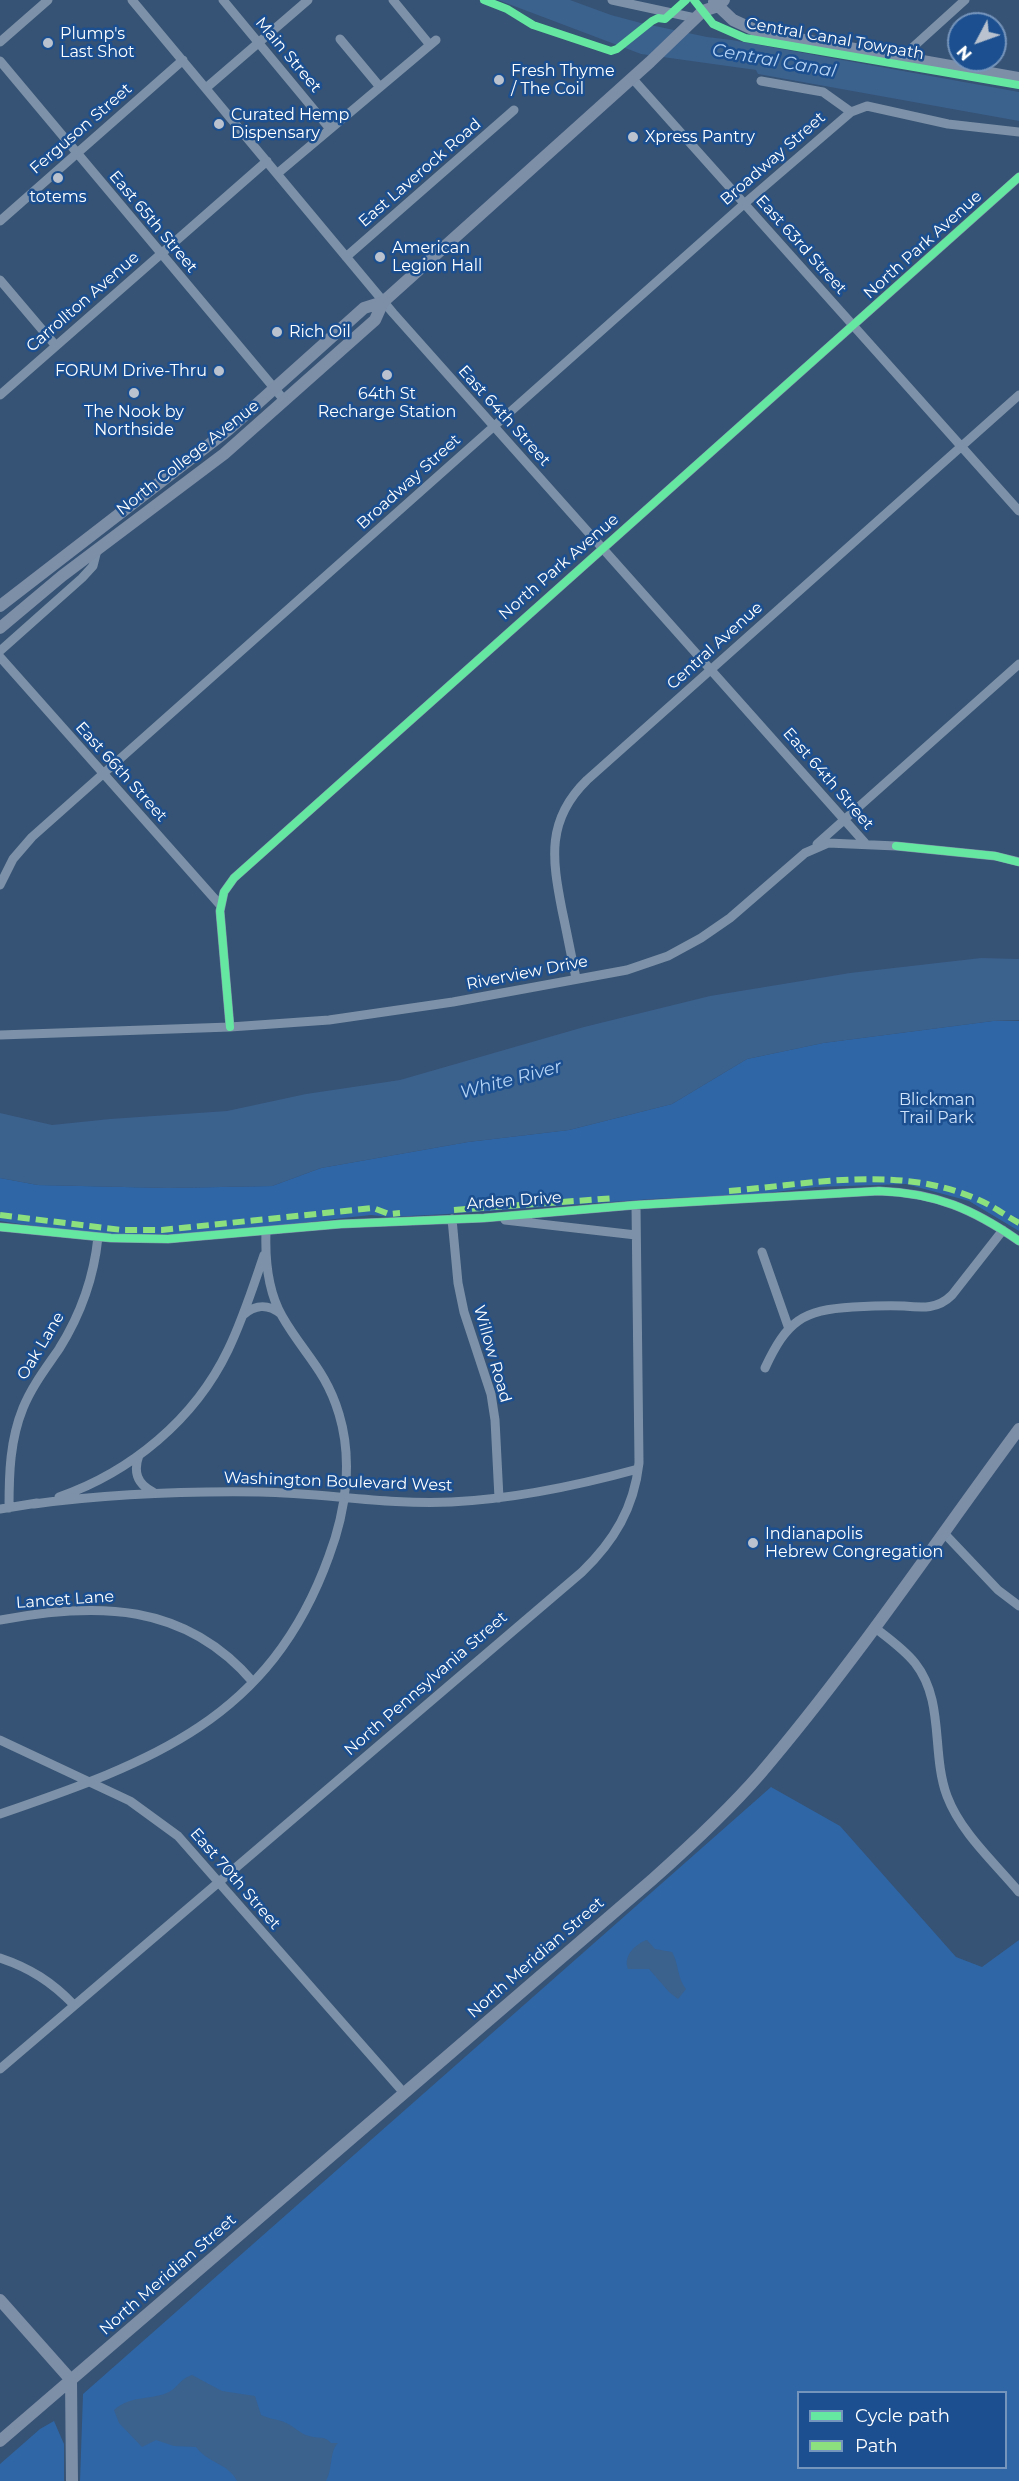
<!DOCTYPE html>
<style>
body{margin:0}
#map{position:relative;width:1019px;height:2481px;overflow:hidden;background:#365274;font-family:Montserrat,sans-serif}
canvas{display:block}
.legend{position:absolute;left:797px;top:2391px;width:210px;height:78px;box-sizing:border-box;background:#1b4f8f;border:2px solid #7695bc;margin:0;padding:8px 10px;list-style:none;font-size:18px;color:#fff}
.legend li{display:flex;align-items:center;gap:12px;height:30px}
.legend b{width:30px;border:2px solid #7695bc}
.north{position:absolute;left:947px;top:12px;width:60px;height:60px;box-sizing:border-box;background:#1b4f8f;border:2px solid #7695bc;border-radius:50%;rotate:229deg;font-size:16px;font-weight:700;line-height:24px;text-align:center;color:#fff}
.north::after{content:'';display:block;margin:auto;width:21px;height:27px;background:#b9c2ce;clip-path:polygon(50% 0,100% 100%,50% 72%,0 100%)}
</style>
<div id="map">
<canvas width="1019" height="2481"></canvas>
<ul class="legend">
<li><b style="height:8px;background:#66e7a1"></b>Cycle path</li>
<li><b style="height:8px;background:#8de07e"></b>Path</li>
</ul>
<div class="north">N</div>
</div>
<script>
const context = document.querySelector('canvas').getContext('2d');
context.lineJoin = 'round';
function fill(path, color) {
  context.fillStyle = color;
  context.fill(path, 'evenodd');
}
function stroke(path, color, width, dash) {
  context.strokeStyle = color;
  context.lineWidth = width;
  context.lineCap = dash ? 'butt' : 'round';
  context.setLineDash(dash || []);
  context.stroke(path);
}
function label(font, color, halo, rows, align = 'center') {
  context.font = font + ' Montserrat,sans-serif';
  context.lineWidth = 5;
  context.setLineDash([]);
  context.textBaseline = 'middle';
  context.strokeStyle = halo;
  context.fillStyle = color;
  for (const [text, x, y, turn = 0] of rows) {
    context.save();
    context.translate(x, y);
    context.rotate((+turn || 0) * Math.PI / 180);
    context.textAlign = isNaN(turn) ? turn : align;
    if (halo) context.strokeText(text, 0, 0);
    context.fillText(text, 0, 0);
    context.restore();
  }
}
const green = new Path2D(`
 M993 1021H1019V1231L969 1201 906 1184 816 1187 760 1194 652 1199 447 1214 391 1217 371 1215C288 1224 197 1238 114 1234 76 1232 38 1227 0 1221V1178L38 1185 168 1188 272 1186 321 1168 468 1142 569 1130 672 1104 747 1059 823 1043Z
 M771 1787 840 1826 956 1957 982 1967 1019 1940V2481H80L83 2394ZM798 2392H1006V2468H798Z
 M54 2421 64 2444V2481H0V2464L40 2429Z`);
const water = new Path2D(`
 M498 0H570L611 15 641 23 707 37 732 40 1019 92V121L758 74 756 70 641 54Z
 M981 958 1019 959V1020L993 1021 823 1043 747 1059 672 1104 569 1130 468 1142 321 1168 272 1186 168 1188 38 1185 0 1178V1113L52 1125 110 1119 227 1111 306 1094 400 1080 584 1027 710 996 850 973Z
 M647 1940 655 1949 672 1952C679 1964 677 1978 686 1989L678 1999 669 1992 649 1969H628C623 1956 635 1944 647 1940Z
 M192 2375 222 2391 255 2396 261 2415C269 2419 277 2419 284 2422 293 2425 300 2434 309 2436 318 2439 324 2435 331 2443H338C329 2452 333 2469 326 2481H237C228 2463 209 2464 196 2447L174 2446 156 2440 142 2447 119 2423 114 2410C130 2395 154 2400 169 2392 178 2387 181 2378 192 2375Z`);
const minor = new Path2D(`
 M132 0 393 313 865 843
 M223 0 330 129
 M393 0 430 45
 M612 0 695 18
 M340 39 380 87
 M0 42 48 0
 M902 57 965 0
 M0 61 285 401
 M632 78 1019 511
 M761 81 823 92 851 112 867 106 948 124 1019 132
 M206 88 308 0
 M278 173 436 40
 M0 221 183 60
 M346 257 514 110
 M0 280 56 346
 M0 395 267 161
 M0 651 82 578 93 566 97 550
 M0 657 221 906
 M817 844 1019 664
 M0 885 13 859 32 837 744 204 851 112
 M576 978C571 955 567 933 562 910 552 859 546 820 587 780L1019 395
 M230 1027 220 911 224 892 234 878 1019 177
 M0 1035 230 1027 329 1020 453 1002 627 970 668 956 701 938 730 918 805 853 828 843 896 846 995 856 1019 862
 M452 1219 458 1283 464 1312 491 1394 495 1420 499 1498
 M505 1220 636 1235
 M0 1227 111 1238 168 1239 341 1224 484 1218 636 1205 879 1191C936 1193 973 1209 1019 1241
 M762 1252 789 1329
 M243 1315C255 1305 267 1303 281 1314
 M765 1368C787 1321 802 1310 853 1307 870 1306 887 1305 904 1306 923 1308 938 1309 952 1295L1003 1230
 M139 1455C133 1472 137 1484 153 1492
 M59 1497C131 1472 195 1419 228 1350 243 1319 253 1287 264 1255
 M34 1504C109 1494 184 1491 260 1492 324 1493 387 1505 451 1502 515 1499 576 1486 638 1469
 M9 1508C9 1473 10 1440 23 1408 32 1386 46 1368 59 1349 81 1314 94 1277 98 1237
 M0 1509 37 1503
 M943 1532 998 1590 1019 1606
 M0 1620C96 1602 185 1602 253 1682
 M874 1627C888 1638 904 1649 915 1663 945 1701 931 1753 947 1796 961 1833 994 1862 1019 1892
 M0 1740 130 1801 178 1836 404 2093
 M0 1814C151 1762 270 1720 329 1556 346 1511 353 1460 339 1414 326 1370 303 1353 282 1316 268 1291 265 1260 266 1232
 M0 1958C30 1968 52 1982 74 2005
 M0 2069 582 1572C614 1541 634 1508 639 1463L636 1205`);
const major = new Path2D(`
 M714 2 733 20 759 32 1019 78
 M0 606 228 430 364 308 383 302
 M0 628 62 576 224 454 375 320 383 302 650 62 703 11 718 6 724 0
 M0 2300 71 2380
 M71 2380 72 2481
 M0 2441 653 1879C690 1846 727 1812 760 1774 853 1665 934 1544 1019 1429`);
const quiet = new Path2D(`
 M729 1191C813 1184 899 1164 979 1200 993 1206 1006 1216 1019 1223
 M454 1210 615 1198
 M0 1215 122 1230H162L373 1208 389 1214 400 1213`);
const cycleway = new Path2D(`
 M484 0 507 9 533 25 611 51 617 49 652 21 658 18 665 19 686 0
 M694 0 713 24 745 38 1019 85
 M896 846 995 856 1019 862
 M230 1027 220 911 224 892 234 878 1019 177
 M0 1227 111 1238 168 1239 341 1224 484 1218 636 1205 879 1191C936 1193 973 1209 1019 1241`);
const markers = [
 [48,43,6,"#b9c2ce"],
 [499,80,6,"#b9c2ce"],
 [219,124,6,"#b9c2ce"],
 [633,137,6,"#b9c2ce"],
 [58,178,6,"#b9c2ce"],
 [380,257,6,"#b9c2ce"],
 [277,332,6,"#b9c2ce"],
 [219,371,6,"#b9c2ce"],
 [387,375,6,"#b9c2ce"],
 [134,393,6,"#b9c2ce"],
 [753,1543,6,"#b9c2ce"]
];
const poiNames = [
 ["Plump's",60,34],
 ["Last Shot",60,52],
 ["Fresh Thyme",511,71],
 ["/ The Coil",511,89],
 ["Curated Hemp",231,115],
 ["Dispensary",231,133],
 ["Xpress Pantry",645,137],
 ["totems",58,197,"center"],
 ["American",392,248],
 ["Legion Hall",392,266],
 ["Rich Oil",289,332],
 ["FORUM Drive-Thru",207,371,"right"],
 ["64th St",387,394,"center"],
 ["Recharge Station",387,412,"center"],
 ["The Nook by",134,412,"center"],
 ["Northside",134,430,"center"],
 ["Indianapolis",765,1534],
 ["Hebrew Congregation",765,1552]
];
const streetNames = [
 ["Central Canal Towpath",835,39,10],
 ["Main Street",288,55,50],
 ["Ferguson Street",81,129,-41],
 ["Broadway Street",773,159,-41],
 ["East Laverock Road",420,173,-41],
 ["East 65th Street",153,222,50],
 ["East 63rd Street",801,245,48],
 ["North Park Avenue",923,245,-42],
 ["Carrollton Avenue",83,302,-41],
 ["East 64th Street",504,416,48],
 ["North College Avenue",188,458,-38],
 ["Broadway Street",409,482,-42],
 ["North Park Avenue",559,567,-41],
 ["Central Avenue",715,646,-42],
 ["East 66th Street",121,772,48],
 ["East 64th Street",828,779,49],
 ["Riverview Drive",527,973,-11],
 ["Arden Drive",514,1201,-4],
 ["Oak Lane",41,1346,-59],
 ["Willow Road",492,1354,74],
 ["Washington Boulevard West",338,1482,2],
 ["Lancet Lane",65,1600,-4],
 ["North Pennsylvania Street",426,1684,-41],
 ["East 70th Street",235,1879,49],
 ["North Meridian Street",536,1958,-41],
 ["North Meridian Street",168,2275,-41]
];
const parkNames = [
 ["Blickman",937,1100],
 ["Trail Park",937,1118]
];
const waterNames = [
 ["Central Canal",774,61,10],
 ["White River",511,1080,-15]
];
fill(green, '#2f66a5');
fill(water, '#3b618d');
stroke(minor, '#7d92a8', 9);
stroke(major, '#7d8ea7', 12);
stroke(quiet, '#8de07e', 6, [12, 6]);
stroke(cycleway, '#66e7a1', 8);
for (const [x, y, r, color] of markers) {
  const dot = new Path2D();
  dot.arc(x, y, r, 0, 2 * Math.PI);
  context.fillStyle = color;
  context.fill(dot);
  stroke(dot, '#1b4f8f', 2);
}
label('16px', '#fff', '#1b4f8f', poiNames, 'left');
label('16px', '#fff', '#1b4f8f', streetNames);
label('16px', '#cfe3fa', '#1b4f8f', parkNames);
label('italic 18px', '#b5d3f5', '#1b4f8f', waterNames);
</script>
